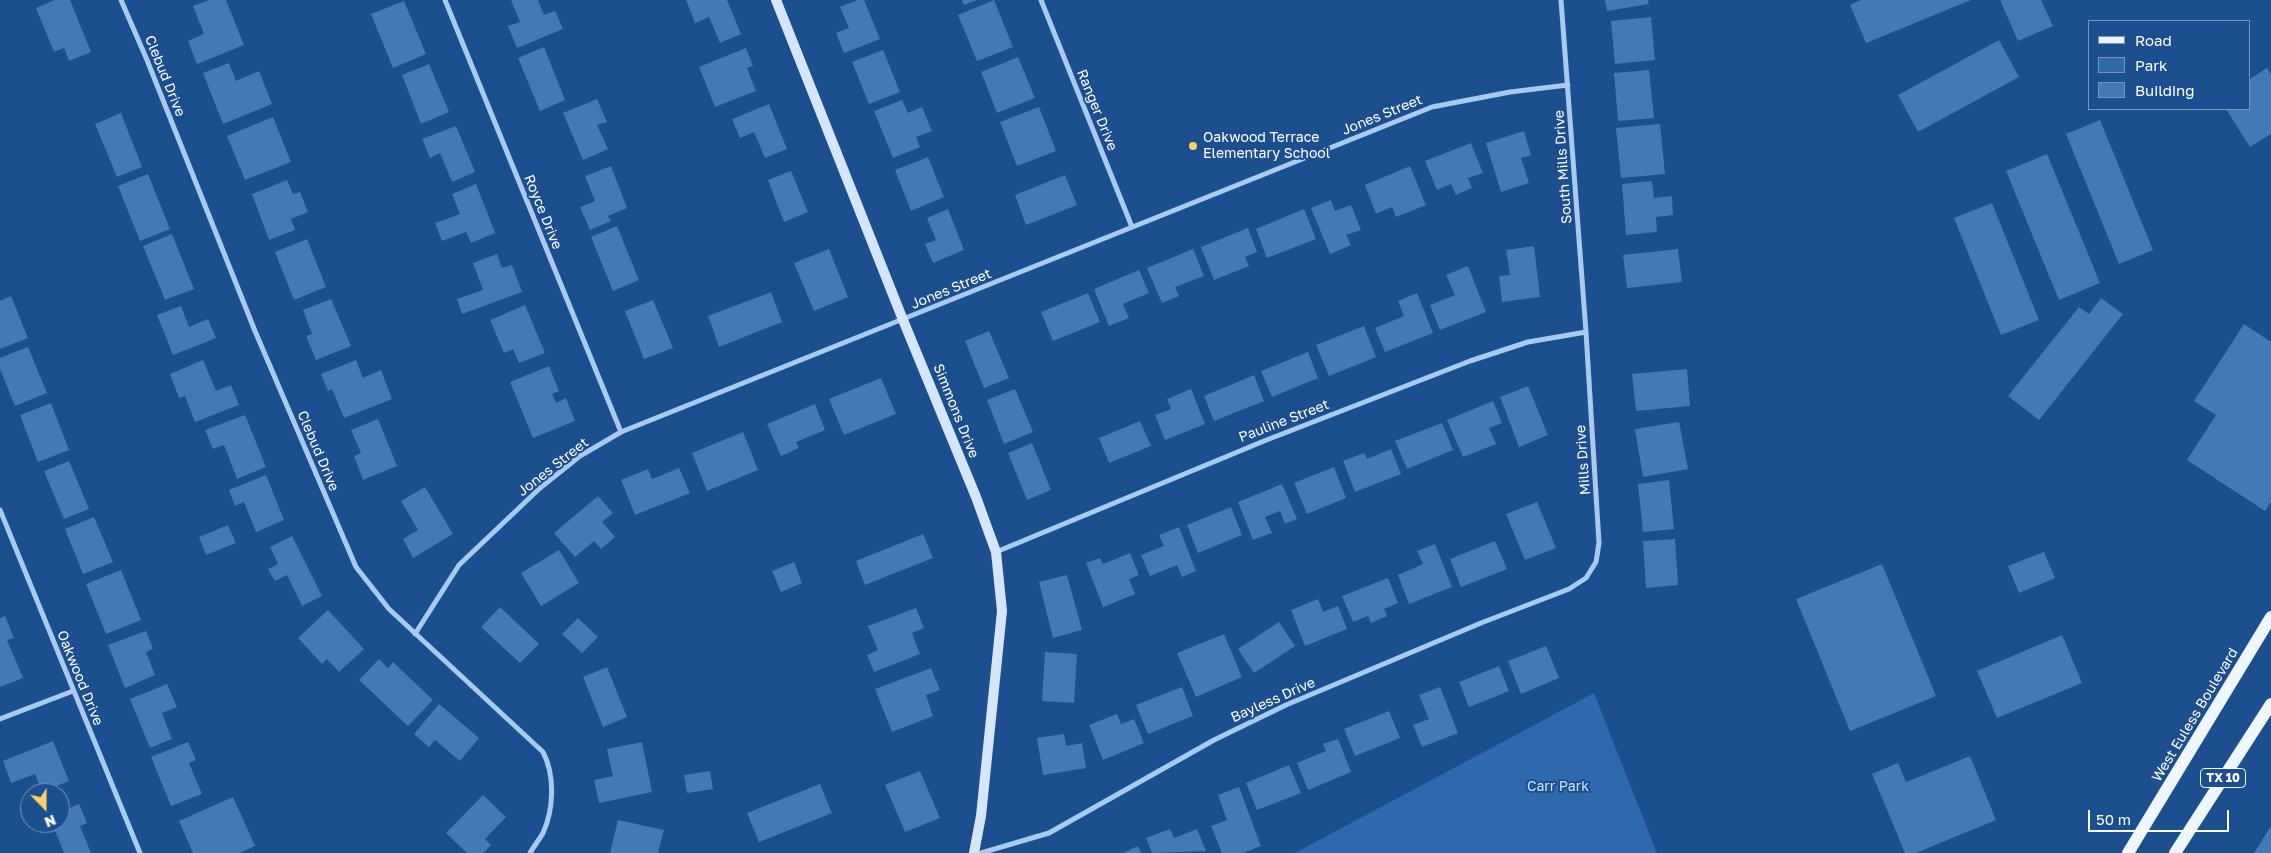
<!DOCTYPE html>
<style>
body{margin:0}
#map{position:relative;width:2271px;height:853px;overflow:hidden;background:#1b4f8f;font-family:"Golos Text",sans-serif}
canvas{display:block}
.legend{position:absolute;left:2088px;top:20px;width:162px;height:90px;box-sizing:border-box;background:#1b4f8f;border:1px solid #7695bc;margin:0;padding:6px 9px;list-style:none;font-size:15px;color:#fff}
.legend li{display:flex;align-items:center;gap:10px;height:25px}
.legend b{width:25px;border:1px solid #7695bc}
.north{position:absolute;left:20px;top:783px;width:50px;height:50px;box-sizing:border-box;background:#1b4f8f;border:1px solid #7695bc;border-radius:50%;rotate:158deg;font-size:14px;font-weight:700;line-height:20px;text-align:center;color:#fff}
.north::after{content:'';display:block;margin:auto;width:18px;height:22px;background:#ffd166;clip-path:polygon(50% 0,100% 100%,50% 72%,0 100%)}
.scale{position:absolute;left:2088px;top:810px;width:141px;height:22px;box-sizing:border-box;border:2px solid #fff;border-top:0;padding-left:6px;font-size:15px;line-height:18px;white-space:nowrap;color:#fff;-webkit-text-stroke:4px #1b4f8f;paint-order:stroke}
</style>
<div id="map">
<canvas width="2271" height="853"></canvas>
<ul class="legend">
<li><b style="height:6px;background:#f0f6ff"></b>Road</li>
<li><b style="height:14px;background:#2e69ad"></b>Park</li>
<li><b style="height:14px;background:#4478b7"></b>Building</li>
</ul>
<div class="north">N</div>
<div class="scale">50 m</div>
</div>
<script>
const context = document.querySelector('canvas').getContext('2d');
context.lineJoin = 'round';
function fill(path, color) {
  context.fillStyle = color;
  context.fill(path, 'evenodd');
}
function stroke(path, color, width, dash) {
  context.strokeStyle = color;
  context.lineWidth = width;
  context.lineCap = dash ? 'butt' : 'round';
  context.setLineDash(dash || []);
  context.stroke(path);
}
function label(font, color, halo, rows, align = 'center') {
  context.font = font + ' "Golos Text",sans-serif';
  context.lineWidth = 4;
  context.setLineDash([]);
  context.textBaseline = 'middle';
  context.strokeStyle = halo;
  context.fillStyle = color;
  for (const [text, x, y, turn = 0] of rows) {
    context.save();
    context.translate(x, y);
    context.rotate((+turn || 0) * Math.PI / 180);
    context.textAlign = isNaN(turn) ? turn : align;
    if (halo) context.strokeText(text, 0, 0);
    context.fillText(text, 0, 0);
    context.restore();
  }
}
const green = new Path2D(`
 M1594 693 1657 853H1295Z`);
const building = new Path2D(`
 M55 0H70L91 52 69 61 64 48 54 52 36 8Z
 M209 0H226L244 45 197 64 188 41 204 34 193 6Z
 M511 0H538L544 15 555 11 563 29 517 48 508 26 520 22Z
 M686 0H727L741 34 720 43 709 17 695 23Z
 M858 0H864L880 39 844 53 836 33 849 28 840 7Z
 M962 0H977L964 5Z
 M994 0 1013 47 977 61 958 15Z
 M1605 0H1648L1649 4 1607 11Z
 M1861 0H1971L1866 43 1850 5Z
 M2000 0H2041L2053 26 2018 41Z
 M404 1 426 54 393 68 371 14Z
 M1651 17 1655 60 1615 64 1611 21Z
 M1999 40 2019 77 1918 132 1898 95Z
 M544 47 565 100 540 111 518 58Z
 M746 48 753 66 747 68 756 91 715 107 699 67Z
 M883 50 900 92 869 104 852 62Z
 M1018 57 1035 98 997 113 981 72Z
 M229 63 236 81 259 71 272 104 223 124 203 73Z
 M429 64 449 112 421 124 402 75Z
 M2267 68 2271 75V134L2250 147 2226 109H2250V79Z
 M1649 70 1654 118 1618 121 1614 73Z
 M597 99 607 122 597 125 608 149 583 160 563 113Z
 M902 100 908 113 922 107 932 131 916 137 920 147 893 158 874 111Z
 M769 104 787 149 765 158 754 132 740 138 732 119Z
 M1039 107 1056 151 1017 166 1000 122Z
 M121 113 142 167 117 177 95 124Z
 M273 117 291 162 245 180 227 136Z
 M2100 120 2153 250 2119 264 2066 134Z
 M1660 124 1665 174 1621 178 1616 128Z
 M456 126 475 172 452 182 440 153 430 158 422 139Z
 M1524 131 1531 155 1521 158 1529 183 1501 192 1486 143Z
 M1471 143 1483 173 1468 178 1472 188 1456 195 1451 184 1437 190 1425 161Z
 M2047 154 2100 283 2059 300 2006 171Z
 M928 157 944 197 911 211 895 170Z
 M611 166 627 208 608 216 611 221 590 230 580 207 595 201 585 176Z
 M1410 166 1426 205 1396 217 1392 207 1376 214 1365 185Z
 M791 171 808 212 784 222 768 180Z
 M148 174 170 229 140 241 118 186Z
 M1065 175 1077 205 1026 225 1015 195Z
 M287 180 293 194 300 192 308 212 291 219 295 230 269 240 252 194Z
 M1652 181 1654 198 1672 196 1673 215 1656 217 1657 232 1626 235 1622 184Z
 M476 184 495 233 471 243 466 232 442 241 435 223 460 214 452 194Z
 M1331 200 1335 211 1351 205 1361 230 1346 235 1351 245 1330 254 1311 208Z
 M1992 203 2039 320 2001 335 1954 218Z
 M948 209 964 250 933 263 925 244 936 240 927 218Z
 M1304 209 1316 239 1267 258 1256 229Z
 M617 226 639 280 613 291 591 237Z
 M1248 228 1257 252 1245 257 1249 266 1214 280 1201 247Z
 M172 234 194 289 165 300 143 246Z
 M307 239 326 287 294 300 275 252Z
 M1534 246 1540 297 1502 302 1499 276 1510 275 1506 250Z
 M829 249 848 297 814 311 794 263Z
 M1193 249 1204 276 1175 287 1179 296 1162 303 1147 268Z
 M1678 249 1682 282 1627 288 1623 255Z
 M497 254 502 268 512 265 522 292 462 314 457 299 483 290 473 263Z
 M1468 266 1486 312 1440 330 1430 305 1455 295 1446 275Z
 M1139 270 1149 293 1123 304 1129 318 1109 326 1094 289Z
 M771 292 782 322 719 347 708 316Z
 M1088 293 1100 322 1053 341 1041 312Z
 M1417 293 1433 333 1385 352 1375 328 1404 316 1398 301Z
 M11 296 28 338 0 349V301Z
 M2101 298 2123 314 2039 420 2008 396 2079 307 2089 314Z
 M331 299 351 346 316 360 306 336 312 334 303 310Z
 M653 300 673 348 644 359 625 311Z
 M525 305 545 353 519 363 513 349 504 353 490 320Z
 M181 306 189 327 208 319 216 338 173 355 157 315Z
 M2244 324 2271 342V502L2265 511 2187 460 2216 415 2194 401Z
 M1364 326 1376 357 1329 376 1316 345Z
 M989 331 1009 378 984 388 965 341Z
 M28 347 47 393 15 406 0 369V358Z
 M1308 352 1318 378 1272 397 1261 371Z
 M203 360 216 391 231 385 239 405 195 422 185 396 179 398 170 374Z
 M356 360 363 378 381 370 392 399 344 418 332 389 328 391 321 374Z
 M549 366 559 391 552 394 556 403 566 398 575 421 533 438 510 382Z
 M1687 369 1690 406 1636 411 1632 374Z
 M1254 375 1264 401 1214 421 1204 396Z
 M881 378 896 414 844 435 829 399Z
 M1528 386 1548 435 1519 447 1500 397Z
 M1015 389 1033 432 1004 444 987 400Z
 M1191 389 1205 424 1165 440 1155 415 1171 409 1167 399Z
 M1493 401 1502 423 1489 428 1496 444 1463 457 1447 420Z
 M51 403 69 450 38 462 20 415Z
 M815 404 825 430 796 442 799 448 781 456 767 424Z
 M245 415 266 467 237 479 224 445 213 449 205 430Z
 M378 419 397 466 363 480 354 456 361 453 351 430Z
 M1140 421 1151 446 1109 463 1099 438Z
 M1679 422 1688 469 1643 477 1635 429Z
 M1442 423 1453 450 1407 469 1395 441Z
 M743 432 758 470 707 491 692 453Z
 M1032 443 1051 490 1027 500 1008 453Z
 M1391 449 1401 474 1355 492 1343 461 1364 453 1367 459Z
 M69 461 89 509 64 519 44 471Z
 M1334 467 1346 498 1307 514 1294 483Z
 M679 468 690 493 635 515 621 480 648 469 652 479Z
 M266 475 284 520 256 532 244 502 235 506 229 490Z
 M1669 480 1674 529 1643 532 1638 484Z
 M1282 484 1297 519 1285 524 1280 511 1265 517 1272 533 1253 540 1238 502Z
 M425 487 453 534 413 558 403 539 418 530 401 501Z
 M598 496 613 513 602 522 615 537 601 549 594 541 575 557 554 533Z
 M1537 502 1556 548 1525 560 1506 514Z
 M1231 507 1242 535 1198 553 1187 525Z
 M94 517 113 562 83 574 65 529Z
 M228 525 236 543 206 555 199 537Z
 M1179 527 1196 571 1182 577 1177 565 1150 576 1141 555 1164 546 1159 535Z
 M923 534 933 558 865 585 856 561Z
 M292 536 322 596 302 606 287 575 275 581 268 569 278 564 270 547Z
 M1675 539 1678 585 1646 588 1643 541Z
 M1495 541 1507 569 1461 587 1450 559Z
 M1435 544 1452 587 1409 604 1398 575 1423 564 1417 551Z
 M559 550 579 583 541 606 521 573Z
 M2044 552 2055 578 2019 593 2008 566Z
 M1130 553 1139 575 1129 579 1135 594 1103 607 1086 563 1100 558 1103 564Z
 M794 562 802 583 781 592 772 571Z
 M1882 564 1936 696 1850 731 1796 599Z
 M121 570 141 620 106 634 86 584Z
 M1067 575 1082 630 1053 638 1039 582Z
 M1388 578 1398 603 1384 609 1387 616 1371 623 1368 616 1353 622 1342 596Z
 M1318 599 1323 612 1338 606 1347 629 1305 646 1291 610Z
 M500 607 539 644 520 663 481 627Z
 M916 608 924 628 912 633 920 654 874 672 867 655 878 650 868 626Z
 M328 610 364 649 339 672 327 659 322 664 298 638Z
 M5 616 14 638 7 640 23 678 0 687V618Z
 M578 618 598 637 582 653 562 634Z
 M1279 622 1295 646 1254 673 1238 649Z
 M146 631 153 649 146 652 155 675 125 688 108 645Z
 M1224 634 1242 677 1196 697 1177 653Z
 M2062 635 2082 683 1997 718 1977 671Z
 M1546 646 1559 678 1521 694 1508 661Z
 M1045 652 1077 654 1074 703 1042 701Z
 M379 659 388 668 393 662 433 700 408 726 359 680Z
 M1499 666 1509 691 1469 707 1459 682Z
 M607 667 627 717 603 727 583 677Z
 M931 668 940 690 926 695 933 716 892 732 875 689Z
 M167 684 177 707 162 713 172 739 150 748 130 699Z
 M1182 687 1193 716 1148 734 1136 705Z
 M1440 687 1458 733 1422 747 1413 725 1429 719 1419 695Z
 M439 704 479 738 460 761 435 740 429 747 414 734Z
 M1389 711 1400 738 1355 756 1344 729Z
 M1117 714 1121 724 1134 719 1144 743 1103 760 1089 725Z
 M1064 734 1066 746 1082 743 1086 768 1043 775 1037 738Z
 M1338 739 1351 772 1308 790 1297 763 1326 751 1323 744Z
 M53 741 69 781 42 792 35 774 11 783 3 761Z
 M188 742 196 760 189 763 202 794 171 806 151 757Z
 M642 742 652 792 599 803 594 780 613 776 607 749Z
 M1970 756 1996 820 1916 853H1905L1872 774 1898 763 1906 782Z
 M1289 765 1301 793 1257 810 1246 783Z
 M710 771 713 789 687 793 684 775Z
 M920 771 940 818 905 832 885 785Z
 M820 784 832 813 759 842 747 813Z
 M1239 787 1261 846 1243 853H1222L1211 826 1227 820 1218 795Z
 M483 795 506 817 485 839 491 845 483 853H467L446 833Z
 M233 797 255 846 239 853H193L179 821Z
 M79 804 87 823 80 826 91 853H64L52 823H60V812Z
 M618 820 664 830 658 853H610Z
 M2271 826V853H2254Z
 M1170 829 1174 838 1197 829 1206 851 1152 853 1146 838Z
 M1138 846 1141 853H1123Z`);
const street = new Path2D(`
 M121 0 147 60 255 331 356 567 389 609 543 752C555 775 554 809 543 833 539 840 534 846 530 853
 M445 0 621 432
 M1041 0 1132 227
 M0 510 140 853
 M996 552 1264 441 1470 361 1528 342 1586 332
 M415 634 459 565 540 488 580 456 621 432 1432 107 1510 92 1568 85
 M0 719 73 691
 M981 853 1049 833 1214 740 1286 705 1481 623 1569 589 1586 578 1596 562 1599 543 1586 332 1561 0`);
const secondary = new Path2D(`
 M776 0 903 320 976 497 996 552 1002 611 981 816 974 853`);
const primary = new Path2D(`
 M2128 853 2271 617
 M2175 853 2271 704`);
const markers = [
 [1193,146,5,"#ffd166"]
];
const shields = [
 [2223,778,45]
];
const shieldNames = [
 ["TX 10",2223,778]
];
const streetNames = [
 ["Clebud Drive",165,76,68],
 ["Ranger Drive",1097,110,68],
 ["Jones Street",1382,115,-22],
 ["South Mills Drive",1563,167,-94],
 ["Royce Drive",543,212,68],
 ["Jones Street",951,289,-22],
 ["Simmons Drive",956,411,68],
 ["Pauline Street",1284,421,-21],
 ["Clebud Drive",318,451,67],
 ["Mills Drive",1583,460,-94],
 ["Jones Street",553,467,-38],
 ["Oakwood Drive",80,678,68],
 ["Bayless Drive",1273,700,-24],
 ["West Euless Boulevard",2195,715,-59]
];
const poiNames = [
 ["Oakwood Terrace",1203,138],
 ["Elementary School",1203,154]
];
const parkNames = [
 ["Carr Park",1558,787]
];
fill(green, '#2e69ad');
fill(building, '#4478b7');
stroke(street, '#a9c9ee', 5);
stroke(secondary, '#d6e6fa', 10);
stroke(primary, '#f0f6ff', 12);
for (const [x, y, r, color] of markers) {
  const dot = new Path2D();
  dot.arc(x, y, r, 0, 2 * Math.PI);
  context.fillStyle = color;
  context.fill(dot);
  stroke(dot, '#1b4f8f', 2);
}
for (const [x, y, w] of shields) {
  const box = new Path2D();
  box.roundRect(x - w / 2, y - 9.5, w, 19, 4);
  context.fillStyle = '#1b4f8f';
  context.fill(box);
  stroke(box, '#fff', 1);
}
label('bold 12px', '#fff', null, shieldNames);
label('14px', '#fff', '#1b4f8f', streetNames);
label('14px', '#fff', '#1b4f8f', poiNames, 'left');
label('14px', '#cfe3fa', '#1b4f8f', parkNames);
</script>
